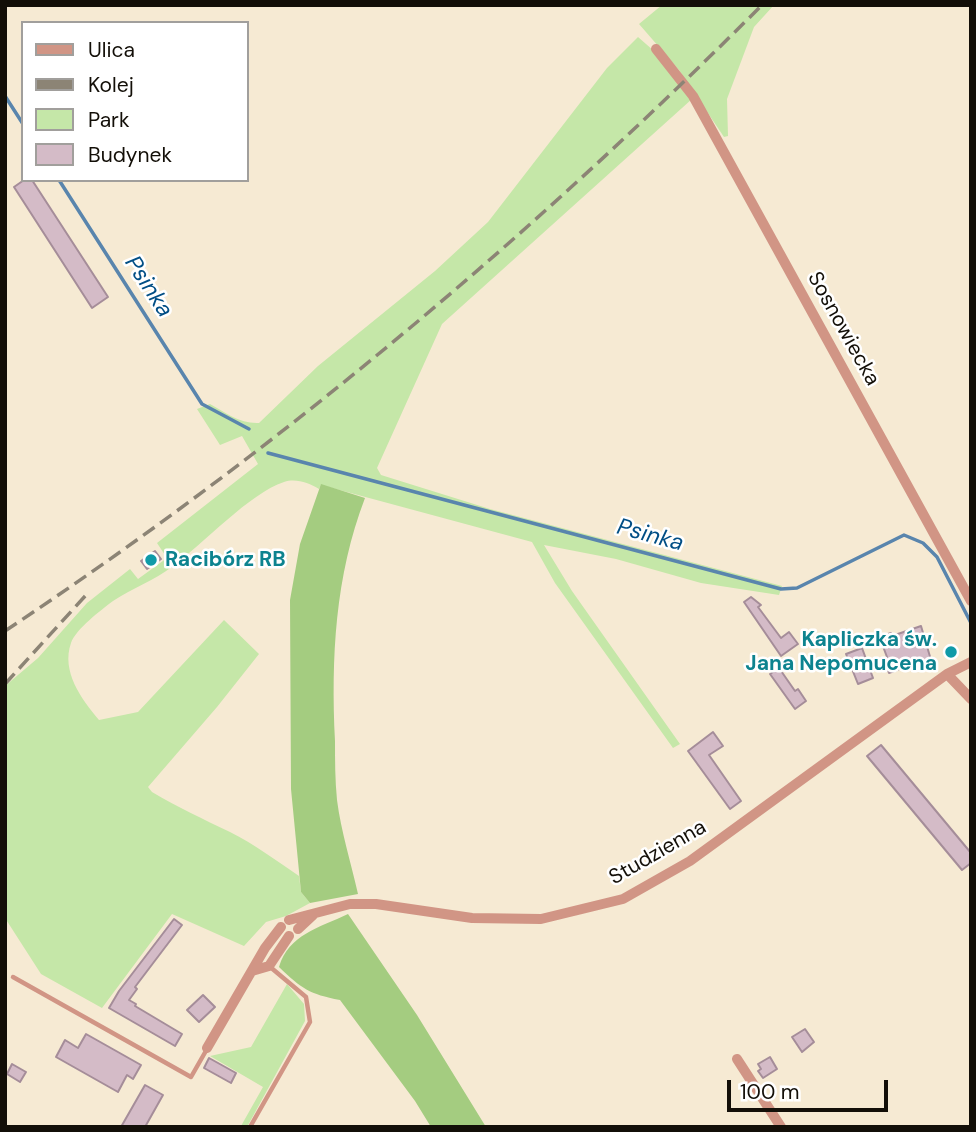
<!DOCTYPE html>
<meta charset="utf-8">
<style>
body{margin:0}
#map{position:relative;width:976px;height:1132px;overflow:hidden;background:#f6ead3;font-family:"DM Sans",sans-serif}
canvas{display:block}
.frame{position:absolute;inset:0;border:7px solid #130f08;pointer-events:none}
.legend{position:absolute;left:21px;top:21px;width:228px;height:161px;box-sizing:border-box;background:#fff;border:2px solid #a19f9c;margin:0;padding:9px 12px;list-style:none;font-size:21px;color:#130f08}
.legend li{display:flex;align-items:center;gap:14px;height:35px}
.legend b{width:35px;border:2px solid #a19f9c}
.scale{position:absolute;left:727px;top:1080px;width:161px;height:32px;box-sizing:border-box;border:4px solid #130f08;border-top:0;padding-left:9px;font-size:21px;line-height:24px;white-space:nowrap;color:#130f08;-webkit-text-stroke:5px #fff;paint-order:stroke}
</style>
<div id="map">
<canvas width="976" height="1132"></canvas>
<div class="frame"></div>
<ul class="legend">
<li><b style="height:9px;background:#d19585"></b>Ulica</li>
<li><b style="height:9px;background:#8c8475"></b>Kolej</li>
<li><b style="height:19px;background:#c5e7a8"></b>Park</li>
<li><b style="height:19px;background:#d4bbc7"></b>Budynek</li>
</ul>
<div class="scale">100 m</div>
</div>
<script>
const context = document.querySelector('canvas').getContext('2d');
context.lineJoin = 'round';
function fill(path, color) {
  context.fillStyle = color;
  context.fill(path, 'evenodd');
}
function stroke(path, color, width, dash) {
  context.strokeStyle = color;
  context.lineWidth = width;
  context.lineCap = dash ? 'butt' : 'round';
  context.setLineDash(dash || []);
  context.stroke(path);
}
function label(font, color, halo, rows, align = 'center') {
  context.font = font + ' "DM Sans",sans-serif';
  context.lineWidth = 5;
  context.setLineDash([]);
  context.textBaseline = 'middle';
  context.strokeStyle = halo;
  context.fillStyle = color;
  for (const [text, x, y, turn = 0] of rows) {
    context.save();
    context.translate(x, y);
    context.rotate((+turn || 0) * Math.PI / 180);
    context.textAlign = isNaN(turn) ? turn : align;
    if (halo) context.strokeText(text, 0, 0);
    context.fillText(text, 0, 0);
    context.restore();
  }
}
const green = new Path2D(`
 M662 5H774L754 27 727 99 728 136 724 137 679 70 639 24Z
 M638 37 654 51 692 99 442 324 377 468 381 475 490 509 782 586 779 595 701 583 616 559 544 545 572 591 680 744 673 748 555 583 532 542 321 485 319 489C309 483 296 478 284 482 250 493 203 544 173 566 154 581 132 588 113 601 101 610 76 629 71 643 61 671 81 699 99 720L138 712 224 620 259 654 217 707 148 787 152 792C177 807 203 819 230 832 254 844 277 861 299 876L301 892 310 903 286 916 266 922 244 946 172 914 102 1008 41 974 5 918V686L38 658 87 603 130 569 138 579 167 558 157 543 258 464 242 436 220 445 197 409 210 404C226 413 240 424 259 423L318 366 435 271 488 222 607 68Z
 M287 984 304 1004 305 1021 247 1127 241 1126 263 1087 210 1056 251 1047Z`);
const forest = new Path2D(`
 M321 484 365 498C335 576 331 658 335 741 335 760 335 780 337 800 341 831 351 863 358 894L310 903 301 892 291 789 290 600 300 544Z
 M348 914 417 1015 486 1127H431L415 1101 340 1000C309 994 302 989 279 967 289 934 319 928 348 914Z`);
const stream = new Path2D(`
 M5 96 23 124
 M59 180 202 404 249 429
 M268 453 781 589 797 588 904 535 923 543 937 557 971 623`);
const building = new Path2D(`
 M24 180H32L108 297 92 308 14 187Z
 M155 551 161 559 147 569 141 561Z
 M751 597 761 605 758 607 781 638 789 632 798 644 781 656 744 602Z
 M921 626 931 660 916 665 915 663 889 673 884 660 887 657 881 641 885 640 883 636 891 633 892 636Z
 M862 648 873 678 858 684 846 654Z
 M779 668 795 691 798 689 806 701 795 709 770 674Z
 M713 732 723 746 709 755 741 801 730 809 688 751Z
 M881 745 971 853V863L962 870 867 756Z
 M174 919 182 925 135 987 137 989 129 1000 136 1004 135 1006 182 1034 175 1046 109 1008 119 991Z
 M203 995 215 1007 199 1022 187 1010Z
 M805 1029 814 1042 802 1052 792 1037Z
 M86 1034 141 1065 133 1079 127 1075 118 1092 56 1057 65 1040 78 1048Z
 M770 1057 777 1069 763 1078 758 1071 761 1069 758 1064Z
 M209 1058 236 1073 231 1083 204 1068Z
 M12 1064 26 1072 20 1082 7 1074Z
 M145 1085 163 1095 145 1127H121Z`);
const lane = new Path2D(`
 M13 977 191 1077 207 1049
 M250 1127 310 1022 306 997 269 966`);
const street = new Path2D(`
 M656 49 693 96 971 601
 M947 674 971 699
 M289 920 350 904H376L472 918 541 919 623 899 690 861 947 674 971 662
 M298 929 313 915
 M252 971 269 966 289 936
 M207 1048 265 948 281 927
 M737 1059 781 1127`);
const rail = new Path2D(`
 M5 631C278 450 530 237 762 5
 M5 684 87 594`);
const markers = [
 [151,560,7,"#0f9aa8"],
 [951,652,7,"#0f9aa8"]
];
const streetNames = [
 ["Sosnowiecka",843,329,61],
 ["Studzienna",658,853,-30]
];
const cultureNames = [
 ["Racibórz RB",165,560],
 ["Kapliczka św.",937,640,"right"],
 ["Jana Nepomucena",937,664,"right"]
];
const waterNames = [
 ["Psinka",148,287,57],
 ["Psinka",650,536,15]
];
fill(green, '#c5e7a8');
fill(forest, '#a4cc80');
stroke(stream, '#5985ad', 3.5);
fill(building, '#d4bbc7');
stroke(building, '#a58d99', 2);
stroke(lane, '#d19585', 4.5);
stroke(street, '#d19585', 10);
stroke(rail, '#8c8475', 3.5, [14, 7]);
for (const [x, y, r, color] of markers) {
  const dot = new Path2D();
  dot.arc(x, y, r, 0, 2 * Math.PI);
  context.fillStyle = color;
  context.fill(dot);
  stroke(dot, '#fff', 2.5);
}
label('21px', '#130f08', '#fff', streetNames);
label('bold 21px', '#0d838f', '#fff', cultureNames, 'left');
label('italic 23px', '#014e85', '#fff', waterNames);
</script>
